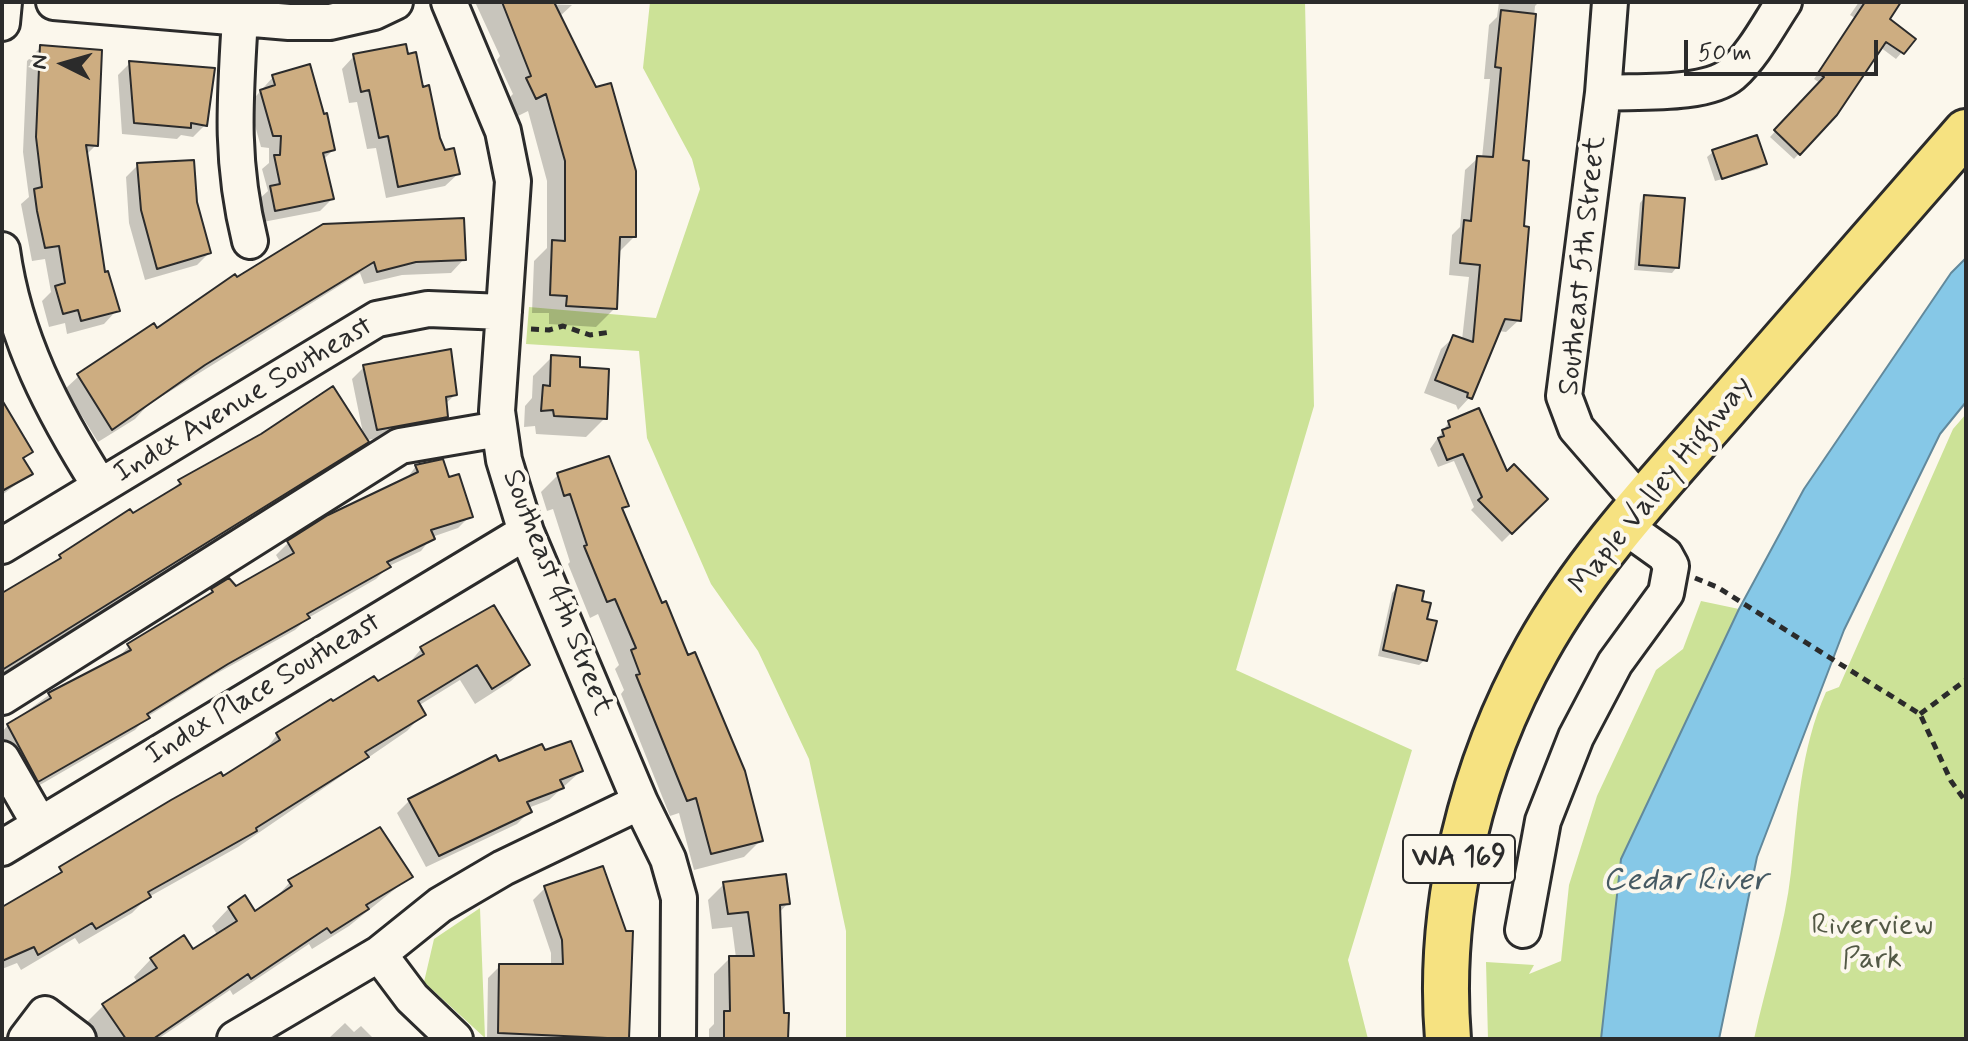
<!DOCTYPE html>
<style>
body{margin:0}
#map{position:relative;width:1968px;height:1041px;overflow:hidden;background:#fbf7ec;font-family:Mynerve,sans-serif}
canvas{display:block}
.frame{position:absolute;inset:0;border:4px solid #2b2b2b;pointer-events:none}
.north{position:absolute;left:24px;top:24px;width:80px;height:80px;-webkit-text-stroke:6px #fbf7ec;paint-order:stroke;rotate:275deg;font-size:22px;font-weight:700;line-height:32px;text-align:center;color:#2b2b2b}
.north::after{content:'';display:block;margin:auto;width:28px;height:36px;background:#2b2b2b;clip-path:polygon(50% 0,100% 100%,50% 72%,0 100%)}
.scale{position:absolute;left:1684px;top:40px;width:194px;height:36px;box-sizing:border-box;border:4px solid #2b2b2b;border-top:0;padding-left:10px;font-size:24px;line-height:28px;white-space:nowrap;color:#2b2b2b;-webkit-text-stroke:6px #fbf7ec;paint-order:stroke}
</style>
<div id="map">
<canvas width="1968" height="1041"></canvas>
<div class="frame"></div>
<div class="north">N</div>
<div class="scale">50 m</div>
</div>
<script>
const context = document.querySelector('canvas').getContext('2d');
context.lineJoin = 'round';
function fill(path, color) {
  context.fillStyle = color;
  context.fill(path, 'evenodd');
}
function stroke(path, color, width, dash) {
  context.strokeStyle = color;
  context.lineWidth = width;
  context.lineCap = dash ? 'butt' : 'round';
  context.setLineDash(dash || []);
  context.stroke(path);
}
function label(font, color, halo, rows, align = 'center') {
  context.font = font + ' Mynerve,sans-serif';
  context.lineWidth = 8;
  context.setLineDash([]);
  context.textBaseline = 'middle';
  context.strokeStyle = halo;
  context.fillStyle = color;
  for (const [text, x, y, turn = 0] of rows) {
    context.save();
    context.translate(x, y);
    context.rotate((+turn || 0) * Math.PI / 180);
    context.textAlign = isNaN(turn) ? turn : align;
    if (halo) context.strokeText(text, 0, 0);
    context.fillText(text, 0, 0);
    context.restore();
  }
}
const green = new Path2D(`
 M650 2H1305L1314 406 1236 670 1412 750 1348 960 1368 1039H846V931L809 759 758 651 711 584 647 438 639 351 526 344 529 307 656 318 700 189 692 159 643 68Z
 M1966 414V1039H1754C1766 984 1785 927 1791 872 1798 810 1800 750 1826 692L1839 687 1953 429Z
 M1701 601 1739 609 1621 859 1601 1039H1488L1486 962 1534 965 1529 974 1561 961 1569 885 1597 796 1656 670 1683 649Z
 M480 908 485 1038 424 982 434 939Z`);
const water = new Path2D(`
 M1966 258V402L1940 434 1844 630 1757 857 1719 1039H1601L1621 859 1739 609 1804 489 1951 273Z`);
const shadow = new Path2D(`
 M475 2 572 5 559 17 634 237 618 253 615 308 596 327 549 324V313H532L534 261 547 248V181L528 111 518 116 509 98 513 94 497 60 500 56Z
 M1499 2H1539L1535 6 1521 162 1519 320 1506 332 1498 331 1470 397 1458 410 1456 405 1424 393 1441 349 1454 337 1462 340 1469 277 1449 275 1452 235 1460 227 1465 170 1478 158H1482L1490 79H1484L1489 25 1497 17Z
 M1859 2H1898L1887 20 1913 39 1896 59 1880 47 1836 114 1794 159 1770 137 1820 83 1814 79 1855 18 1850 15Z
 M41 47 96 145 86 155 103 274 117 310 104 324 67 334 65 323 49 327 42 301 51 292 45 259 32 261 21 204 29 197 23 152 27 61Z
 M354 56 422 89 428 88 444 152 458 174 445 186 386 198 376 148 367 149 357 102 349 103 342 69Z
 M130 63 205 125 193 137 181 135 177 139 122 134 118 75Z
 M273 77 333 150 323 160 332 199 320 211 263 222 258 200 268 191 262 169 269 163V148L261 147 249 104Z
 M1713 152 1765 164 1759 169 1715 181 1707 157Z
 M138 165 195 202 209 253 197 265 145 280 129 223 126 177Z
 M1645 197 1677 267 1672 273 1634 270 1640 203Z
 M324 226 464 259 451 273 402 275 364 284 360 273 148 405 135 419 98 442 65 389 79 376Z
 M552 357 578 368 605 418 586 437 536 434 535 426 524 427 525 406 532 398 533 376Z
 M364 367 455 395 444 405 446 417 433 429 367 440 354 454 2 675V595L47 569 98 532 169 493 180 482 364 438 352 379Z
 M1449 422 1507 475 1545 499 1502 542 1471 510 1474 507 1454 461 1438 467 1430 449Z
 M2 428 31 452 22 461 30 474 2 495Z
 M416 466 448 479 470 516 458 528 432 537 421 551 389 566 376 579 308 618 295 630 214 675 147 717 135 730 26 793 2 749V732L8 725 49 695 117 659 129 646 201 602 212 590 235 589 281 563 276 555 288 543 329 517 405 481Z
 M558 475 627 505 621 510 761 840 744 857 694 870 679 813 670 816 621 694 624 690 615 669 619 665 598 614 590 618 568 564 570 562 553 509 547 511 541 492Z
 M1398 587 1419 603 1424 621 1425 660 1419 665 1378 656 1392 593Z
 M421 649 528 665 511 681 475 704 460 680 418 706 423 714 407 731 238 847 147 898 132 913 79 944 75 938 21 970 17 963 2 969V908L220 774 223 779 262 754 277 735 406 667Z
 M498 763 581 771 549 800 528 808 530 811 517 824 426 867 397 813 409 801Z
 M410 877 349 926 312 949 309 944 233 995 230 990 158 1039H97L86 1023 104 1005 138 983 134 977 151 959 193 952 218 936 212 926 229 908 255 914 273 901 290 882Z
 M724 884 788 903 779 913 782 1015H787L789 1039H709V1029L714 1024V974L730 958H736L732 927 712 929 708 900Z
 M545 888 624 933H631L627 1039H487L488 978 500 966H551V953L533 900Z
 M345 1023 354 1032 361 1026 374 1039H328Z`);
const building = new Path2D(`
 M502 2H554L596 87 611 83 636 171V237H620L617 309 566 306 567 296 550 295 552 240 565 241V161L546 94 536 99 526 78 531 76Z
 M1865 2H1901L1890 19 1916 39 1904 54 1886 42 1837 115 1800 155 1774 130 1824 77 1818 73Z
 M1501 10 1536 14 1523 160 1529 161 1524 226 1529 227 1521 321 1505 319 1472 399 1467 397 1468 393 1435 380 1453 335 1473 342 1480 265 1460 263 1464 220 1471 221 1477 156 1493 157 1501 68 1495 67Z
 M406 44 408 54 416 52 423 87 429 85 440 138 445 150 454 148 460 174 398 187 388 136 379 138 369 90 361 92 353 54Z
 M40 45 102 50 98 146 86 145 105 272 108 271 120 311 81 321 78 310 63 314 55 286 65 283 59 246 45 248 37 211 34 189 42 187 36 137Z
 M129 61 215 68 207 126 191 123V128L134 123Z
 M310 64 324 114 327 113 335 150 323 153 334 199 275 211 270 186 280 184 274 155H280L281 136H273L260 90 275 85 272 75Z
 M1757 135 1767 164 1722 179 1712 150Z
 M194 160 197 202 211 253 157 269 141 210 137 163Z
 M1644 195 1685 198 1679 268 1639 265Z
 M464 218 466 260 416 262 377 272 374 262 205 365 112 430 77 374 154 323 157 328 235 274 237 277 323 224Z
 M451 349 457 395 446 397 448 417 377 430 363 365Z
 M551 355 580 357V367L609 369 607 419 554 416 553 410 541 411 543 385 550 386Z
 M333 386 369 442 2 670V593L61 558 59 555 130 509 133 513 181 484 178 480 261 434Z
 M2 400 33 452 23 458 33 474 2 491Z
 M1479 408 1507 471 1514 464 1548 499 1512 534 1478 500 1482 497 1463 454 1447 460 1438 438 1444 436 1442 430 1450 427 1448 421Z
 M609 456 629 506 622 508 662 603 666 601 688 655 695 652 745 771 763 841 711 854 696 798 687 801 636 675 640 674 631 650 636 648 615 599 607 602 584 546 587 545 570 494 564 496 557 473Z
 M443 459 449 477 459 474 473 517 431 530 435 539 387 562 391 567 307 614 310 618 228 664 147 714 150 718 38 782 7 724 51 698 48 693 131 650 127 644 208 595 213 592 211 589 229 578 236 586 294 553 287 541 328 515 418 472 415 465Z
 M1397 585 1424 591 1422 601 1431 603 1427 619 1437 621 1427 661 1383 650Z
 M494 605 530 665 492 689 477 665 418 701 426 715 365 752 369 757 256 828 257 831 148 892 151 897 96 929 92 923 38 955 34 947 2 961V907L62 872 59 867 171 800 221 772 223 776 280 740 276 733 331 699 333 701 374 676 378 681 424 654 420 647Z
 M571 741 583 771 560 780 564 788 527 802 532 812 439 856 408 799 496 755 499 761 542 744 545 750Z
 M380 827 413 877 366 905 369 909 331 933 327 928 251 979 248 974 153 1039H126L102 1004 157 968 150 958 184 935 193 949 237 921 228 907 245 895 255 911 292 886 288 880Z
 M603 866 626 931H633L629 1039 498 1033 499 964H563L562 940 544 886Z
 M786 874 790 904 780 905 784 1013H789L788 1039H724V1011H730L729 956H754L748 912 728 914 723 882Z`);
const path = new Path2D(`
 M531 329 549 330 563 326 590 335 611 332
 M1695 578 1717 587 1920 714 1951 781 1966 802
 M1920 714 1966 680`);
const minor = new Path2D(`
 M54 2 289 22H330L374 12 395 2
 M449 2 503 131 513 181 497 411 504 460 526 532 640 802 668 859 679 898 678 1039
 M1610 2 1603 93 1564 396 1576 428 1642 504
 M240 18C235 100 230 160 250 241
 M2 23 4 2
 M1603 93C1637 91 1706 96 1732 74 1754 54 1768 26 1784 2
 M2 250C14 338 53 412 100 486
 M2 546 377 319 428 309 504 312
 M2 697 400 446 499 429
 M2 759 40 825
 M2 848 526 532
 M1523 930 1543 821 1576 737 1615 663 1666 593 1671 566 1665 555 1623 525
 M379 954 412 998 455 1039
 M26 1039 45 1014 78 1039
 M235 1039 379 954 440 905 503 868 640 802`);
const major = new Path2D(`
 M1448 1039C1437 905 1472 765 1537 649 1590 554 1668 474 1739 392 1815 305 1890 218 1966 132`);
const shields = [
 [1459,859,112]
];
const shieldNames = [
 ["WA 169",1459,859]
];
const streetNames = [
 ["Southeast 5th Street",1584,266,-84],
 ["Index Avenue Southeast",244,401,-31],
 ["Maple Valley Highway",1662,486,-51],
 ["Southeast 4th Street",556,593,69],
 ["Index Place Southeast",264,690,-31]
];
const parkNames = [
 ["Riverview",1872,927],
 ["Park",1872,961]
];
const waterNames = [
 ["Cedar River",1685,882]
];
fill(green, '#cce297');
fill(water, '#86c8e7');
stroke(water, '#62899c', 2);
fill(shadow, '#0003');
fill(building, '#cdad81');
stroke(building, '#2b2b2b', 2);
stroke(minor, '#2b2b2b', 40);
stroke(major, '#2b2b2b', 50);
stroke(path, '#2b2b2b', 5, [8, 6]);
stroke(minor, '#fbf7ec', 34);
stroke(major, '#f6e281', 44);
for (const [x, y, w] of shields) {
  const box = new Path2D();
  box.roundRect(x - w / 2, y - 24, w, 48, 6);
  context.fillStyle = '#fbf7ec';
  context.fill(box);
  stroke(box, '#2b2b2b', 2);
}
label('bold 28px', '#2b2b2b', null, shieldNames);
label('30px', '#2b2b2b', '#fbf7ec', streetNames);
label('30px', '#535946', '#fbf7ec', parkNames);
label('italic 32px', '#465a63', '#fbf7ec', waterNames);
</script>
